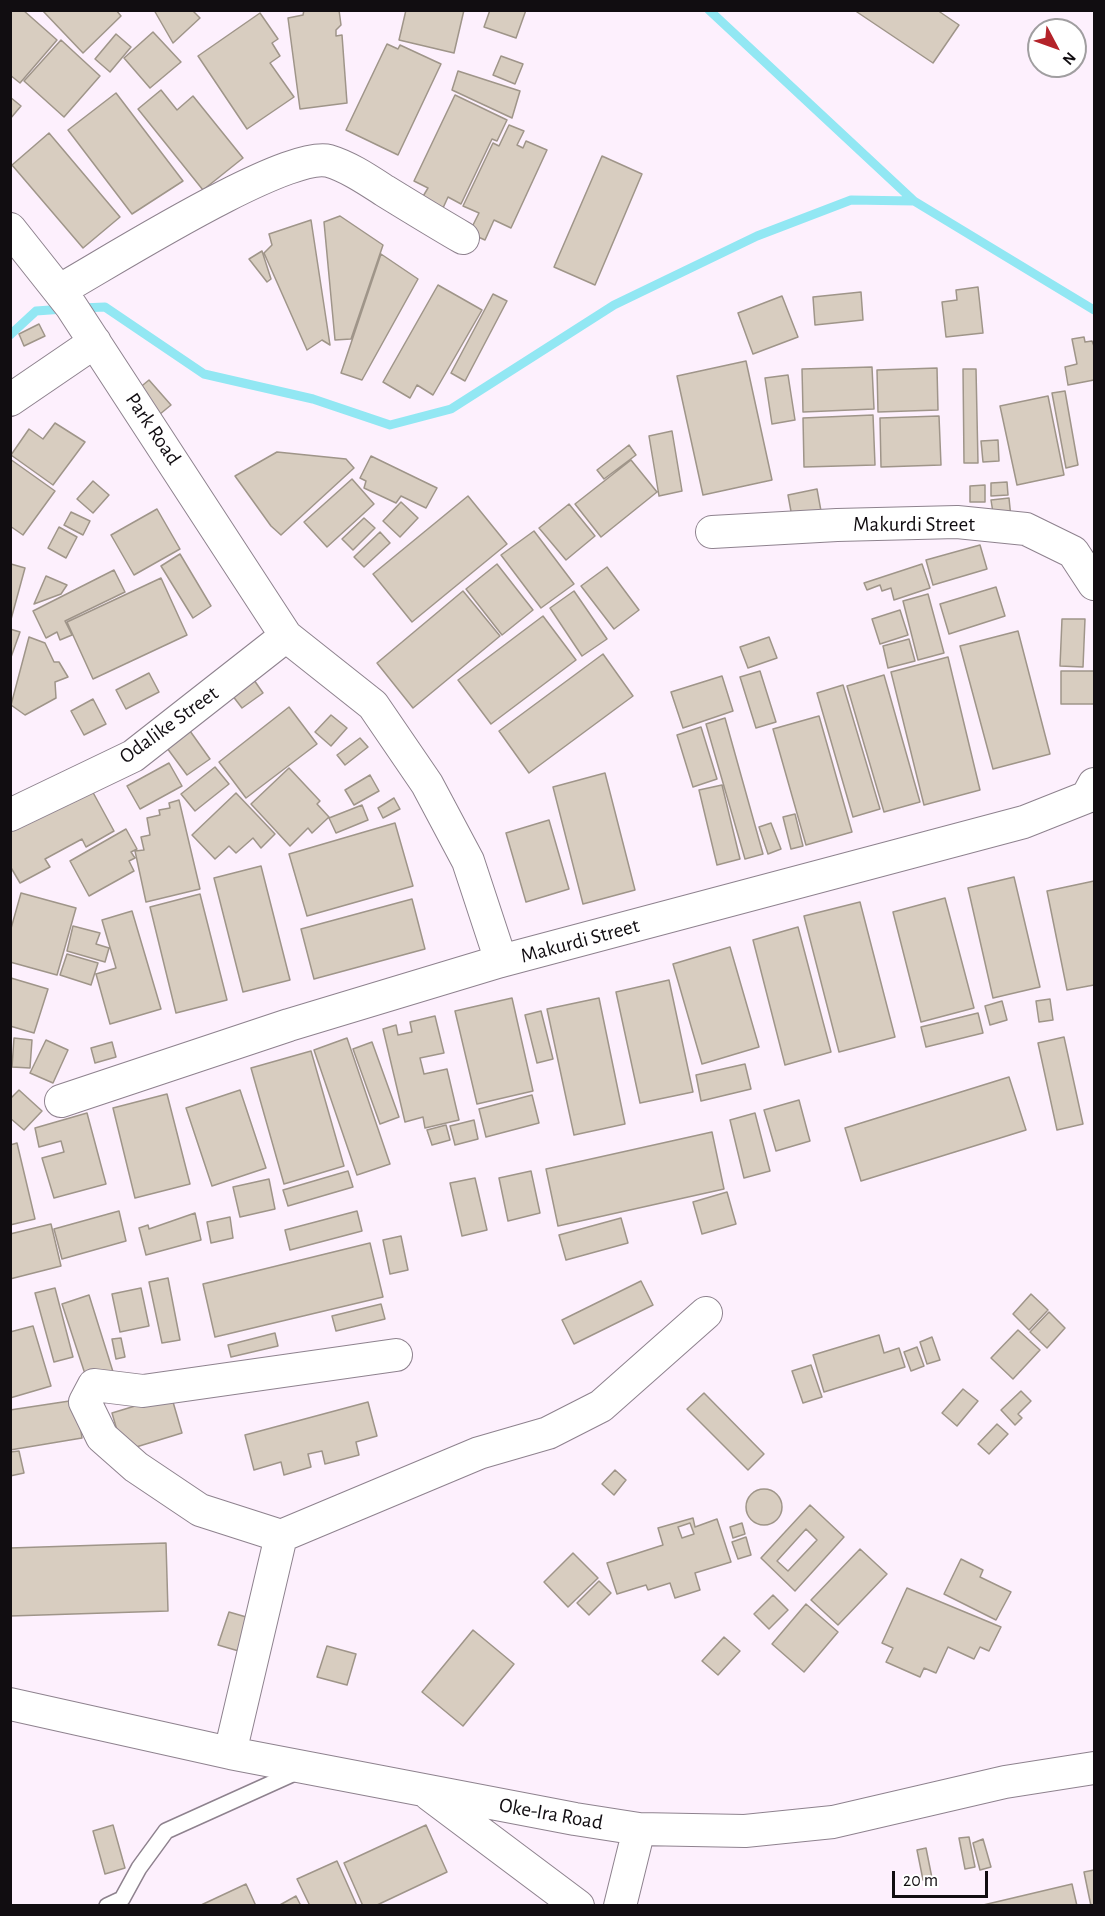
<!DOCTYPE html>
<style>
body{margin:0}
#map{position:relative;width:1105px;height:1916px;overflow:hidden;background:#fdf0fd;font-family:"Alegreya Sans",sans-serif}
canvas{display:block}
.frame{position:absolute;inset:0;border:12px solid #110d11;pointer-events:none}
.north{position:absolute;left:1027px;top:18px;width:60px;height:60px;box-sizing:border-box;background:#fff;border:2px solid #a09ea0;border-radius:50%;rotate:131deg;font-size:16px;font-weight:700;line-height:24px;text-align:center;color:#110d11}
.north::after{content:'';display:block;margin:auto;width:21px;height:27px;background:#b4232a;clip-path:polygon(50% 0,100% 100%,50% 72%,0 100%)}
.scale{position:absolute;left:892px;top:1871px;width:96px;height:27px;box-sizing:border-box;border:3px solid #110d11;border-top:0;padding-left:8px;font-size:18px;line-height:21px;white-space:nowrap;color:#110d11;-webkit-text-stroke:4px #fff;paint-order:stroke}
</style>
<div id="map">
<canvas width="1105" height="1916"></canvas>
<div class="frame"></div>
<div class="north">N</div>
<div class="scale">20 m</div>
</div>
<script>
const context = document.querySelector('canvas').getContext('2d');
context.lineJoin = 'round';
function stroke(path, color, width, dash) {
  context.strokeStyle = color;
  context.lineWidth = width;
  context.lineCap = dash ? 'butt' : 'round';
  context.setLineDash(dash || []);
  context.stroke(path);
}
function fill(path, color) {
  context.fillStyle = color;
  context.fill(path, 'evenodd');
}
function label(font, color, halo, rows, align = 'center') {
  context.font = font + ' "Alegreya Sans",sans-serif';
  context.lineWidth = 4.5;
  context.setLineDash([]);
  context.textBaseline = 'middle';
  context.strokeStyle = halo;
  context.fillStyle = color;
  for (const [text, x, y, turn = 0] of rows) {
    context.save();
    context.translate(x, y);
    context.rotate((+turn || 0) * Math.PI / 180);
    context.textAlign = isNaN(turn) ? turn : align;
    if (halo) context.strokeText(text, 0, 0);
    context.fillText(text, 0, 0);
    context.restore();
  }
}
const stream = new Path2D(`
 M709 10 914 201 1094 310
 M81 308 105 307 204 374 313 399 390 425 451 409 614 305 757 236 851 200 914 201
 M10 335 36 311 64 309`);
const building = new Path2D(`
 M10 10H23L57 40 20 83 10 75Z
 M42 10H116L121 16 83 53Z
 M154 10H192L200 18 173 43Z
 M304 10H339L341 25 336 30V36L342 35 347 103 300 109 288 18 303 15Z
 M406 10H464L454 53 399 40Z
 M490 10H526L516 38 484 27Z
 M854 10H937L959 25 933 63Z
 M260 13 278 39 272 43 280 56 270 63 294 97 247 129 198 56Z
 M153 32 181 62 150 88 124 58Z
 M116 34 131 47 110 72 95 59Z
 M61 40 100 76 64 117 24 81Z
 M387 44 398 49 400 45 441 64 398 155 346 130Z
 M501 56 523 64 515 84 493 75Z
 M458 71 520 91 512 118 452 90Z
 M161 90 177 110 193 96 243 158 203 190 138 109Z
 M116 93 183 181 132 214 68 130Z
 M455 95 507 120 497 141 492 139 461 204 448 197 443 208 422 198 428 188 414 181Z
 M10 97 21 106 10 119Z
 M509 125 524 131 517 145 523 148 526 141 547 150 511 228 494 220 485 240 469 233 479 213 463 206 493 143 499 146Z
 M49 133 120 217 83 248 12 165Z
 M602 156 642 174 595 285 554 267Z
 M340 216 383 245 351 339 335 340 324 222Z
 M311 220 330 345 322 340 307 350 264 253 272 245 269 234Z
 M262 251 271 279 267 282 249 259Z
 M381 254 418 279 362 380 341 373Z
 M438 285 482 310 433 395 417 385 410 398 383 382Z
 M978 287 983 333 946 337 942 302 957 300 956 290Z
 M861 292 863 320 815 325 813 297Z
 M493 294 507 301 465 381 451 373Z
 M782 296 798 337 753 354 738 313Z
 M39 324 45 336 24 346 19 334Z
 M1084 337 1085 342 1092 341 1094 346V380L1068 385 1065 367 1077 364 1072 339Z
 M746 361 772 480 703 495 677 376Z
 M872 367 874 409 803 412 802 369Z
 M937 368 938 410 878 412 877 370Z
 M963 369H976L978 463H964Z
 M788 375 795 420 772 424 765 378Z
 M149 380 171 405 154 419 132 394Z
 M1065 391 1078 465 1066 468 1052 393Z
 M1048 396 1064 475 1017 485 1000 406Z
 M873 415 875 465 804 467 803 418Z
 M939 416 941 465 881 467 880 418Z
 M55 423 85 442 53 485 11 455 29 429 43 439Z
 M672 431 682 491 659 496 649 436Z
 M998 440 999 461 983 462 981 441Z
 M629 445 636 455 604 479 597 470Z
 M277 452 346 459 354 468 281 535 271 526 235 476Z
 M371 456 437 488 426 508 401 496 396 503 364 488 366 481 360 478Z
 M10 459 55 491 23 535 10 526Z
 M631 460 657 492 601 537 575 504Z
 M352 479 374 504 327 547 304 522Z
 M93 481 109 495 93 513 77 499Z
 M1007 482 1008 495 991 496V483Z
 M985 485V502H970V486Z
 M817 489 821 511 792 517 788 495Z
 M468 496 507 544 412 622 373 574Z
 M1009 498 1011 518 994 519 991 500Z
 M401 502 418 518 400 537 383 521Z
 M569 504 595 536 566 560 539 528Z
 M157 509 180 549 134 575 111 535Z
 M71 512 90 521 83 535 64 525Z
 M364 518 375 528 353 550 342 539Z
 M59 527 77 537 66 558 48 548Z
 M534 531 574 584 541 608 501 555Z
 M380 532 390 543 364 567 354 557Z
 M980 545 987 569 933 585 926 560Z
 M180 554 211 606 193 618 161 566Z
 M11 564 25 568 10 623V565Z
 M497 564 533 610 502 635 466 589Z
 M922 564 930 588 894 600 891 588 882 591 880 585 867 590 864 583Z
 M607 567 639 610 614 629 581 586Z
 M114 570 125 592 65 621 72 635 60 640 57 632 46 638 33 611Z
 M46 576 67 585 61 594 34 604Z
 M161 578 187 635 93 679 67 622Z
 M996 587 1005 616 949 634 940 604Z
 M463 591 500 636 413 708 377 663Z
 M574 591 607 639 582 656 550 608Z
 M928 594 944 653 918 660 903 601Z
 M900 610 908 635 880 644 872 619Z
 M543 616 576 660 491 724 458 680Z
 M1062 619H1085L1083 667 1060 666Z
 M10 629 20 632 10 660Z
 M1018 631 1050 754 993 769 960 646Z
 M29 637 45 643 54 662H59L68 677 55 682 56 698 25 715 11 705Z
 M769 637 777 658 748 668 740 647Z
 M909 639 915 661 888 668 883 646Z
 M603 654 633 696 529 773 499 731Z
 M948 657 980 790 924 805 891 672Z
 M760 671 776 722 756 728 740 677Z
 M1061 671H1094V704H1061Z
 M149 673 159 692 126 709 116 690Z
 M884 675 920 802 884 812 847 686Z
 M722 676 733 711 683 728 671 692Z
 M254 680 263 693 242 708 232 695Z
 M843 685 880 809 853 817 817 693Z
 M93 699 106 724 84 735 71 711Z
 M289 707 317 744 246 798 219 762Z
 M331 715 347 728 331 746 315 732Z
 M819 716 852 832 806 845 773 729Z
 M725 718 763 854 745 859 706 724Z
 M701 727 717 779 693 787 677 735Z
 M190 731 210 759 187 775 167 748Z
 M360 738 368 747 345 765 337 755Z
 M169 763 182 786 140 809 127 786Z
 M215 767 229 784 195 811 181 794Z
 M289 768 320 801 317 804 329 817 312 833 308 828 290 846 251 804Z
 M605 773 635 890 583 904 553 787Z
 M370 775 379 791 354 805 345 790Z
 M722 785 740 859 717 865 699 790Z
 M90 787 114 831 86 847 82 839 45 859 50 867 20 883 10 866V831Z
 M236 793 275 834 261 848 253 838 236 853 229 846 215 859 192 835Z
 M394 798 400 809 383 818 378 808Z
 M179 800 200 889 146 902 135 851 144 850 141 837 150 835 147 818 160 815 159 810 170 808 169 803Z
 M362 805 368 820 336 833 329 818Z
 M795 814 803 846 791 849 783 817Z
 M549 820 569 889 526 902 506 833Z
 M395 823 413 886 307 916 289 854Z
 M771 823 781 849 768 854 759 827Z
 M126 829 137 849 131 852 135 858 129 861 134 871 89 896 70 861Z
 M261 866 290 980 243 992 214 878Z
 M1014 877 1040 987 993 998 968 888Z
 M1094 881V985L1067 990 1047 891Z
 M21 893 76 908 57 975 10 962V932Z
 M200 894 227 1000 176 1013 150 907Z
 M945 898 974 1008 921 1022 893 912Z
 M412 899 425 949 314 979 301 929Z
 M860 902 895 1037 839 1052 804 916Z
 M132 911 161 1009 110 1024 96 974 116 968 102 920Z
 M73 926 100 933 96 944 109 948 105 962 67 951Z
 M798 927 831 1052 785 1065 753 940Z
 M730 947 759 1047 702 1064 673 964Z
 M67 954 98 963 91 985 60 975Z
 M11 978 48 989 34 1033 10 1026Z
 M669 980 693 1092 640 1103 616 992Z
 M512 998 533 1091 477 1104 455 1011Z
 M599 998 625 1124 574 1135 547 1009Z
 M1050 999 1053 1020 1039 1022 1036 1001Z
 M1002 1001 1007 1020 990 1025 985 1006Z
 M541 1011 553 1059 537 1063 525 1015Z
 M978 1013 983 1033 926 1047 921 1027Z
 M435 1016 444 1053 420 1058 424 1074 447 1069 459 1120 425 1128 423 1117 405 1122 383 1029 396 1025 398 1035 412 1032 410 1022Z
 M1064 1037 1083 1124 1057 1130 1038 1043Z
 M14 1038 32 1040 30 1068 12 1067Z
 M347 1038 390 1164 357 1175 314 1050Z
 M46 1040 68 1050 53 1083 30 1073Z
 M112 1042 116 1057 95 1063 91 1048Z
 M372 1042 399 1117 380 1124 353 1049Z
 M311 1051 344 1166 284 1184 251 1068Z
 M745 1064 751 1089 701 1101 696 1075Z
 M1009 1077 1026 1130 861 1181 845 1128Z
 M19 1090 42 1111 24 1130 10 1118V1099Z
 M240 1090 266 1168 212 1186 186 1108Z
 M167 1094 190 1184 135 1198 113 1108Z
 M532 1095 539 1123 486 1137 479 1109Z
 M799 1100 810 1141 776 1151 764 1110Z
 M87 1113 106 1184 54 1198 42 1158 64 1152 61 1141 39 1147 35 1128Z
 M755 1113 770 1171 744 1178 730 1120Z
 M474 1120 478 1139 455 1145 450 1126Z
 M446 1125 450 1140 432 1145 427 1130Z
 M712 1132 724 1189 558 1226 546 1169Z
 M17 1143 35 1219 10 1225V1145Z
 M348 1171 353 1187 288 1206 283 1190Z
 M531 1171 540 1213 508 1221 499 1178Z
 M475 1178 487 1230 462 1236 450 1183Z
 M269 1179 275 1209 240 1217 233 1187Z
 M727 1192 736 1224 702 1234 693 1202Z
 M119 1211 126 1241 62 1259 54 1229Z
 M357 1211 362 1231 290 1250 285 1230Z
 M195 1213 201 1240 146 1255 139 1228 148 1225 149 1229Z
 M230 1217 233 1238 211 1243 207 1222Z
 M621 1218 628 1243 566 1260 559 1235Z
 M51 1224 61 1266 10 1279V1234Z
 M401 1236 408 1270 390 1274 383 1240Z
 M370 1243 383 1297 215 1337 203 1284Z
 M168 1278 180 1340 162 1343 149 1282Z
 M641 1281 653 1305 574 1344 562 1320Z
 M55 1288 73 1357 54 1362 35 1293Z
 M141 1288 149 1326 120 1332 112 1294Z
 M1031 1294 1048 1310 1029 1330 1013 1314Z
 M89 1295 114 1375 88 1383 62 1304Z
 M381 1304 385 1319 336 1331 332 1316Z
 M1049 1312 1065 1328 1047 1348 1030 1332Z
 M33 1326 51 1386 10 1398V1332Z
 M1018 1330 1040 1350 1013 1379 991 1358Z
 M275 1333 278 1346 231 1357 228 1345Z
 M879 1335 884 1353 899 1348 905 1367 824 1392 813 1355Z
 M932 1337 940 1360 927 1364 920 1342Z
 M121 1338 125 1357 116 1359 112 1339Z
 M917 1347 924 1366 911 1371 904 1352Z
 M811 1365 822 1397 803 1403 792 1371Z
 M963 1389 978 1401 957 1426 942 1413Z
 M1021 1391 1031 1401 1018 1414 1022 1418 1015 1425 1001 1410Z
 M704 1393 764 1454 748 1470 687 1409Z
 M171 1395 182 1433 123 1451 112 1413Z
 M76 1400 82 1438 10 1450V1410Z
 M368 1402 377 1436 356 1442 359 1455 325 1464 322 1451 308 1454 311 1467 284 1475 281 1462 254 1470 245 1435Z
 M997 1424 1008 1434 989 1454 978 1444Z
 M19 1451 24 1473 10 1476V1452Z
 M615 1470 626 1480 614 1495 602 1484Z
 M746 1507a18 18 0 1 1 36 0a18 18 0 1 1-36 0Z
 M810 1505 844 1537 795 1591 761 1558ZM806 1529 817 1540 788 1571 777 1561Z
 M693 1518 695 1527 717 1519 731 1562 695 1573 700 1590 675 1598 670 1583 648 1590 646 1585 617 1594 607 1563 663 1545 658 1528ZM690 1523 694 1534 682 1538 678 1527Z
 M742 1523 745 1534 733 1538 730 1527Z
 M746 1537 751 1555 738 1559 732 1542Z
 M166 1543 168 1611 10 1616V1548Z
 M860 1549 887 1574 838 1625 811 1600Z
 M573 1553 598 1578 568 1607 544 1582Z
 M961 1559 983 1570 980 1577 1011 1592 996 1620 944 1594Z
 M599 1581 611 1593 589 1615 577 1603Z
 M907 1588 1001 1627 989 1651 980 1647 974 1659 948 1647 936 1673 924 1668 920 1677 886 1662 893 1648 882 1643Z
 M773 1595 788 1610 769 1629 754 1614Z
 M806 1604 838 1632 804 1672 772 1644Z
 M229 1612 260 1621 249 1654 218 1645Z
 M473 1630 514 1664 463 1726 422 1692Z
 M724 1637 740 1651 718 1675 702 1661Z
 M327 1646 356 1654 347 1685 317 1677Z
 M113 1825 125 1868 105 1874 93 1831Z
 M426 1825 447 1872 375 1906H363L344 1863Z
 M969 1837 975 1867 965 1869 959 1838Z
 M983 1839 991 1867 980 1870 973 1843Z
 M926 1848 932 1878 923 1880 917 1850Z
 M337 1861 357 1906H310L297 1879Z
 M1094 1870V1906H1091L1084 1872Z
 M246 1884 256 1906H199Z
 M1072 1884 1077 1906H979Z
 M296 1896 301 1906H278Z`);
const service = new Path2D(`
 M107 1906 122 1899 139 1868 166 1831 299 1771`);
const minor = new Path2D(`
 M10 229 71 306 286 636 373 705 427 784 468 861 501 961
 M60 290C105 265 286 150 329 161 349 167 368 180 385 191 411 207 437 223 463 238
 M10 400 95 342
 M712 532 837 525 957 522 1026 529 1073 552 1094 584
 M10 815 133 756 286 636
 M61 1101 289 1025 501 961 1024 822 1087 797 1094 784
 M396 1355 143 1391 94 1385 85 1402 102 1437 136 1467 200 1510 281 1536 479 1453 548 1433 601 1406 706 1313
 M10 1704 230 1753 575 1819 639 1829 745 1831 833 1822 1005 1782 1094 1768
 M230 1753 281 1536
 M430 1795 578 1906
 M620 1906 639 1829`);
const streetNames = [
 ["Park Road",153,429,56],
 ["Makurdi Street",914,525],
 ["Odalike Street",169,725,-36],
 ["Makurdi Street",580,941,-15],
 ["Oke-Ira Road",551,1814,10]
];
stroke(stream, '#92e7f3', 9);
fill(building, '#d8cdc0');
stroke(building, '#9f9589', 1.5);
stroke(service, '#8e828e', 18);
stroke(minor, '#8e828e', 34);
stroke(service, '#fff', 15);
stroke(minor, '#fff', 32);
label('21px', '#110d11', '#fff', streetNames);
</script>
